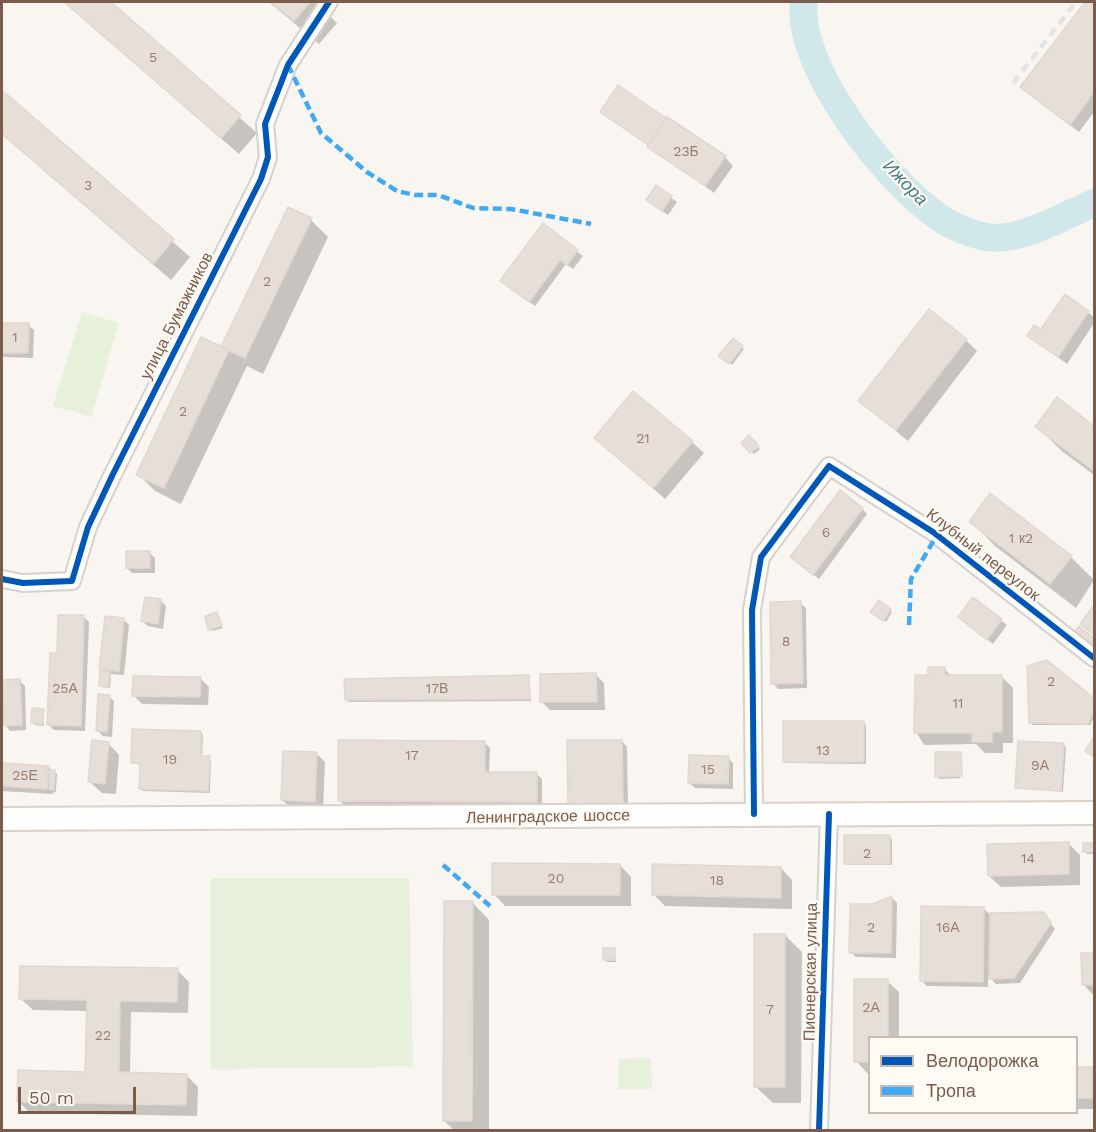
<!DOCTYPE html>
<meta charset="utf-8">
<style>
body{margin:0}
#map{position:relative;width:1096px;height:1132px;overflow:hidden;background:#f9f5f0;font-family:"Work Sans",sans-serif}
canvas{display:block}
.frame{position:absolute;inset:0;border:3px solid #7a5c4d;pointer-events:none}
.legend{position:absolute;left:868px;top:1036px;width:210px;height:78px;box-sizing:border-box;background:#fffaf3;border:2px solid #cabbb1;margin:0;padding:8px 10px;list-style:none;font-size:18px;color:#7a5c4d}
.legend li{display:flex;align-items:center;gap:12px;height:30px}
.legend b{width:30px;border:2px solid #cabbb1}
.scale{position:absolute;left:18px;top:1087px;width:118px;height:27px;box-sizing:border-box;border:3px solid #7a5c4d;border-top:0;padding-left:8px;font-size:18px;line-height:21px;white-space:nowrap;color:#7a5c4d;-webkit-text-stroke:4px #fffaf3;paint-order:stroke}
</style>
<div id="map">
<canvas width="1096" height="1132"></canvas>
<div class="frame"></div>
<ul class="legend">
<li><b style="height:8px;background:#0057b8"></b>Велодорожка</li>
<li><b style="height:8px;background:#3fa9f5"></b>Тропа</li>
</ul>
<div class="scale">50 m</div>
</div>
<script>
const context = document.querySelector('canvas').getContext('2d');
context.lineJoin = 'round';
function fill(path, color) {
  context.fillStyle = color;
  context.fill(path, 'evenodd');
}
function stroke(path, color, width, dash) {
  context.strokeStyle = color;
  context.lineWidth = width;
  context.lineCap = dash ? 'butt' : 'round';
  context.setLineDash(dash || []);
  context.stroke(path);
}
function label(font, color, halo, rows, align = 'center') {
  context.font = font + ' "Work Sans",sans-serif';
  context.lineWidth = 4.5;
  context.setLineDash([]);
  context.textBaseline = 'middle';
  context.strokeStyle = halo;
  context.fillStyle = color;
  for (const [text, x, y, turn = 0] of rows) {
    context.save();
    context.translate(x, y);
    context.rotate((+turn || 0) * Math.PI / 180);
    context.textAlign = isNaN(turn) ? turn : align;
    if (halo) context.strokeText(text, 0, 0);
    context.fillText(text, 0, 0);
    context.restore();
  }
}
const green = new Path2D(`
 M82 312 119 323 91 417 53 406Z
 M211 878H409L413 1067 211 1069Z
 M651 1058 652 1089H618L619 1059Z`);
const shadow = new Path2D(`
 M65 2H108L257 133 239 154Z
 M269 2H315L337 23 319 44Z
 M1087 2H1094V112L1079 132 1022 87Z
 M619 88 725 157 733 166 714 193 602 112Z
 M2 92 190 257 171 280 2 134Z
 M656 187 677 202 668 215 653 205Z
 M311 220 328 237 263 374 247 366 181 504 155 491 138 474Z
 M543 226 583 256 573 269 566 264 535 306 508 286Z
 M1088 312 1094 318V323L1067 364 1029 336Z
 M2 324 28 325 34 330 33 358 2 357Z
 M733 340 744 349 732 365 720 356Z
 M966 340 977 351 908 441 860 401Z
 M1057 400 1094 427V475L1062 451 1037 427Z
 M749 437 760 449 754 454 743 443Z
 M596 438 692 442 704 453 665 499Z
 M991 495 1071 557 1094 580 1076 608 995 546 971 521Z
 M862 509 867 514 819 579 792 557Z
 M150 553 155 558V573H132L127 568Z
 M973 599 1007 625 993 644 960 617Z
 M161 601 166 606 163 629 148 626 142 621Z
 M800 603 806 608 807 688 778 689 773 683Z
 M890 610 892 612 886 622 875 614Z
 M216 613 223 628 212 631 210 629Z
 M84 617 89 622 85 731 54 730 49 725 58 655Z
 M124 620 129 625 124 675 111 674 110 688 102 687 100 685 106 673 101 668Z
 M1047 662 1094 700V717L1090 725H1032L1030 722Z
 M944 668 952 677H1002L1013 688V743H1003V753H985L976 744 925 745 923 743 916 732 929 677Z
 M596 675 604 683 605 710H550L542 702Z
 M529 677 531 701 349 702 347 700Z
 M200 678 209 687 208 705 142 704 134 696Z
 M20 681 25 686 26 730 10 731 5 725Z
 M109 696 114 701 112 737 103 736 98 731Z
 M43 710 44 726 35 725 32 723Z
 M864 723 866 725V764L786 763 784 761Z
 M201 732 203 735 202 758 211 760 210 793 143 791 140 788 141 765 133 763Z
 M622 741 627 747 628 811 575 812Z
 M484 742 490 748 489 773 537 774 542 779V807L345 806 339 800Z
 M108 743 119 755 116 794 102 793 90 782Z
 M1063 745 1066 747 1063 792 1017 787Z
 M961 753 960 778 939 779 936 754Z
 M317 754 325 762 323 810 291 808 282 800Z
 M728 758 733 763V789L695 788 690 783Z
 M2 765 48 767 57 774 56 791 52 794 2 791Z
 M889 836 892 839V865H848L846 863Z
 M1068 843 1080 855V885L1001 887 989 876Z
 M1084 844 1094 845V854H1087Z
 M620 865 631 877V906H505L494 894Z
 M781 868 792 880V909L665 906 653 894Z
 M892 898 897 903 896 958 856 957 851 952Z
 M472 902 489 920V1130H454L444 1121Z
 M983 908 992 916 1043 914 1055 929 1020 983 996 984 988 976V987L927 986 922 981Z
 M785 935 802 952 801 1103H773L755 1086Z
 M614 950 616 962H607L605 960Z
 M1094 954V996L1083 984 1082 955Z
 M177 970 189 982 188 1013 131 1012 130 1074 186 1075 198 1087 197 1116 30 1113 18 1101 87 1073 88 1011 33 1010 21 999Z
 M887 981 899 992V1038H870V1073H867L856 1061Z
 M1076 1068 1094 1071V1109H1076Z`);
const river = new Path2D(`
 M804 2C795 67 888 183 940 218 951 226 974 235 987 237 1018 243 1065 215 1094 203`);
const building = new Path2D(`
 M64 2H111L241 115 221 138Z
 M271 2H310L294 21Z
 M1085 2H1094V92L1070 125 1020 87Z
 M618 85 666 118 648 145 600 112Z
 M2 90 174 239 153 264 2 134Z
 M667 117 726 156 705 186 647 147Z
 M656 185 672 196 662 211 646 200Z
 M288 207 312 218 245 358 221 347Z
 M543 223 578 250 567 265 560 260 529 302 500 281Z
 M1065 294 1089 311 1058 357 1027 336 1034 325 1041 329Z
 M929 309 967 339 896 430 858 401Z
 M2 323H29L28 353H2Z
 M201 337 229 350 164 488 136 475Z
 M733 338 743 346 729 364 718 356Z
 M633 391 693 441 653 488 594 438Z
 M1057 397 1094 426V471L1035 427Z
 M749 435 759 446 750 453 741 443Z
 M840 490 863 508 813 575 790 557Z
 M990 493 1072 556 1050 584 969 522Z
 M126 551H150V568H126Z
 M145 597 161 599 158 624 141 621Z
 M973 597 1002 619 987 640 958 617Z
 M879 600 891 609 883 621 870 612Z
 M801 601 803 683 771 684 770 602Z
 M1094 605V635L1080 624Z
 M217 612 222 626 208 630 205 616Z
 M58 615H84L81 726 47 725 50 653H57Z
 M105 616 124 618 119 671 99 669Z
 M1079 626 1094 638V649L1074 632Z
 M1047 660 1094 698V711L1088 724 1029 723 1027 666Z
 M928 667H945V675H1002V732H992V742H972V733H914L915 675H928Z
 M100 671 110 672 108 687 99 686Z
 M596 673 597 702H540V674Z
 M529 675 530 699 345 700 344 679Z
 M133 676 201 677 200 697 132 696Z
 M20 679 22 725 4 726 2 680Z
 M98 694 110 695 107 732 96 731Z
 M32 708 44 709 42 724 31 723Z
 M783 721H864V762H783Z
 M132 729 201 731V756H210L208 791 139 789 140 763H131Z
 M1094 737V757L1085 751Z
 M92 740 109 742 105 784 88 782Z
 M338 740 485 741V772H537V802L338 801Z
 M567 740H622L623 806 568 807Z
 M1018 741 1064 743 1061 791 1015 788Z
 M283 751 317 752 315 802 281 800Z
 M935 752H961L962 776 935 777Z
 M689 755 729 756 728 784 688 783Z
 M2 763 49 766 47 789 2 786Z
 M50 770H55L54 790 49 789Z
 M844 835H890V864H844Z
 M1069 842V874L988 876 987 844Z
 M1083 843H1094V852H1083Z
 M492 863 620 864V895H492Z
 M652 864 781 867V898L652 895Z
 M892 896 891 953H849L850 904H873Z
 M444 901H473L472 1121H443Z
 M921 906 984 907 983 982 920 981Z
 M1044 912 1051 923 1014 978 989 979 990 913Z
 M754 934H785V1087H754Z
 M603 948H615V960H603Z
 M1081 953H1094V985H1082Z
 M20 966 178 968 177 1002 120 1001 119 1072 187 1074 186 1105 17 1102 18 1070 85 1072 87 1000 19 999Z
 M854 979H888V1038H870V1062H854Z
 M1076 1067H1093V1098H1076Z`);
const street = new Path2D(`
 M2 579 23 583 72 581 88 527 113 474 261 179 268 157 265 124 288 65 329 2
 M754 814 752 610 761 557 829 466 933 532 1094 658
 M819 1130 829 814`);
const secondary = new Path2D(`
 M2 819 1094 813`);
const rail = new Path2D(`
 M1013 83 1076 2`);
const quiet = new Path2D(`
 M288 65 321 133 367 172 397 191 415 195H438L473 208 511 209 591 224
 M909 625 911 579 937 535
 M443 865 490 906`);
const cycleway = new Path2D(`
 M2 579 23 583 72 581 88 527 113 474 261 179 268 157 265 124 288 65 329 2
 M754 814 752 610 761 557 829 466 933 532 1094 658
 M819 1130 829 814`);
const numberNames = [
 ["5",153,58],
 ["23Б",686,152],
 ["3",88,186],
 ["2",267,282],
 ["1",15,338],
 ["2",183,412],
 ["21",643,439],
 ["6",826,533],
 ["1 к2",1021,539],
 ["8",786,642],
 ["2",1051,682],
 ["25А",65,689],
 ["17В",437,689],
 ["11",958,704],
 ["13",823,751],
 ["17",412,756],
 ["19",170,760],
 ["9А",1040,766],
 ["15",708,770],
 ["25Е",25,776],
 ["2",867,854],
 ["14",1028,859],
 ["20",556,879],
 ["18",717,881],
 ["2",871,928],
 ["16А",948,928],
 ["2А",871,1008],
 ["7",770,1010],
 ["22",103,1036]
];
const streetNames = [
 ["улица Бумажников",177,316,-63],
 ["Клубный переулок",983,555,38],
 ["Ленинградское шоссе",548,817,-1],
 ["Пионерская улица",811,972,-89]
];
const waterNames = [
 ["Ижора",905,183,46]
];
fill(green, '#e7f0db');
fill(shadow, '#0003');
stroke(river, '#d0e8ea', 28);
fill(building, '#e6ded7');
stroke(building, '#e2d8d2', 1.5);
stroke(street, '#d7d1cb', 20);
stroke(secondary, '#d9d2cb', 26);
stroke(street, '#fefefd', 16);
stroke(secondary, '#fefefd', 22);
stroke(rail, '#e6e3e7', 4.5, [9, 6]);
stroke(quiet, '#3fa9f5', 4.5, [9, 4.5]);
stroke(cycleway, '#0057b8', 6);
label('14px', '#977e72', null, numberNames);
label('16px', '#7a5c4d', '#fffaf3', streetNames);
label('italic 18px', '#437c86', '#fffaf3', waterNames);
</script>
